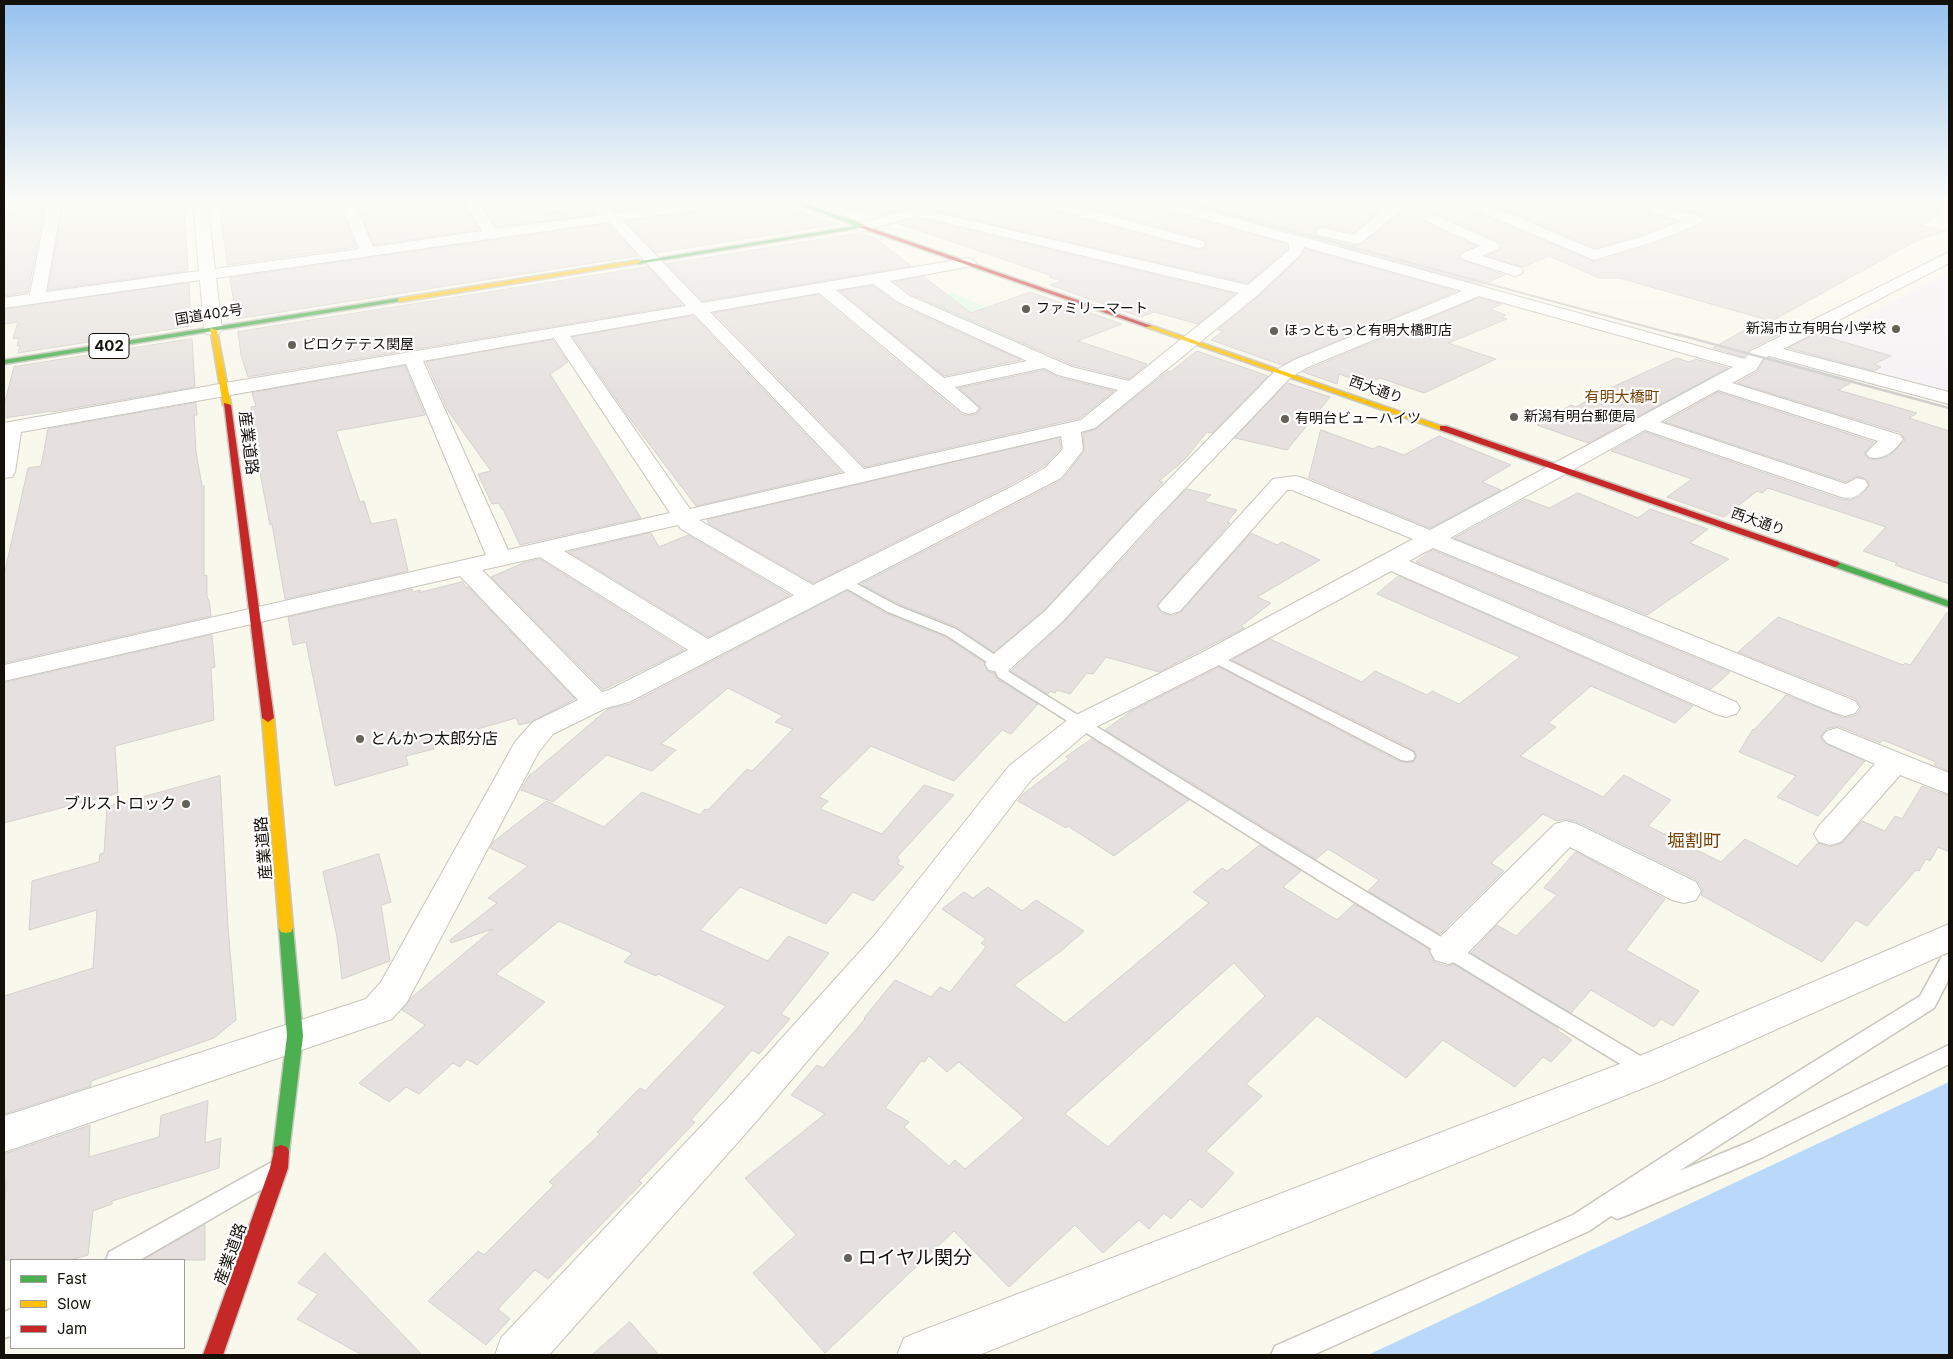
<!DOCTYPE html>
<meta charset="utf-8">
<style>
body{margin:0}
#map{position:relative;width:1953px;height:1359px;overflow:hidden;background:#f9f8ed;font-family:Inter,sans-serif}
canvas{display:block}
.frame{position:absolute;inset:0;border:5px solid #121008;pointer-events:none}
.legend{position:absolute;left:10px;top:1259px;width:175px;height:90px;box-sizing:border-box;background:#fff;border:1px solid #a09f9c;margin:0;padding:6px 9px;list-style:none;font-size:15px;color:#121008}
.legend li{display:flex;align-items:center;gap:10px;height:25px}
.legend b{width:25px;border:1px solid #a09f9c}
</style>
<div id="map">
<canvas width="1953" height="1359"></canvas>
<div class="frame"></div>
<ul class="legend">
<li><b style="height:6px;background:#4caf50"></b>Fast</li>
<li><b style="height:6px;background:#ffc107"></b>Slow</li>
<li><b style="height:6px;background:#c62828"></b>Jam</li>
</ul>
</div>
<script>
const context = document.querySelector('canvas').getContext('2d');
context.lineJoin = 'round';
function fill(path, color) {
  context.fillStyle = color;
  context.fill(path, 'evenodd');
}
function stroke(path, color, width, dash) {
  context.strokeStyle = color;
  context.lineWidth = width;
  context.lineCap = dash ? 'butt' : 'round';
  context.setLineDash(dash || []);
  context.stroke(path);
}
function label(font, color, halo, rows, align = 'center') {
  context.font = font + ' Inter,"Noto Sans JP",sans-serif';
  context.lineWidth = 4.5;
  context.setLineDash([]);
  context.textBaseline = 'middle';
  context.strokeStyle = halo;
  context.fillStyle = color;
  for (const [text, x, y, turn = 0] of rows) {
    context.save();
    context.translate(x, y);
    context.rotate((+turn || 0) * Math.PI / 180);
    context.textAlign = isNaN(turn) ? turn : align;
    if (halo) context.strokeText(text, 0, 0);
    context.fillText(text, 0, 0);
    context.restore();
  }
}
const education = new Path2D(`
 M1949 271V394L1794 354 1890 303Z`);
const green = new Path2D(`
 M952 293 1063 337 1035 350 921 302Z`);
const water = new Path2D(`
 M1949 1082V1355H1368Z`);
const building = new Path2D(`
 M66 202H184L188 271 48 290 63 205Z
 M219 202H338L356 247 228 265Z
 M356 202H462L479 230 374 245Z
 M480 202H548L549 212 596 206 594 208 598 214 497 227Z
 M619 202H673L616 211 609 204Z
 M730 202H785L787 207 839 224 656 253 626 221 722 208Z
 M869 202H929L877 217 857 210 867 207Z
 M937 202H1036L1039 207 1198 250 1205 248 1207 243 1204 239 1070 202H1150L1152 207 1287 244V249L1248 283 940 212 943 207Z
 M1184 202H1312L1342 210 1343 202H1390L1353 233 1323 226 1318 227 1314 231 1318 237 1356 246 1362 244 1402 211 1405 207 1399 202H1461L1463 207 1595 262 1655 244 1702 225 1705 219 1701 215 1656 203 1651 204 1647 208 1650 214 1676 221 1643 234 1595 248 1488 202H1949V209L1921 225 1945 231 1916 241 1772 321 1794 327 1750 349 1744 357 1713 348 1764 319 1619 278H1599L1549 256 1523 267 1487 256 1500 250 1502 245 1499 241 1432 212 1426 213 1422 217 1425 223 1475 246 1459 255 1462 260 1505 275 1482 285Z
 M45 207 28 292 4 296V211Z
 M917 218 1235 294 1198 324 1154 312 1141 317 1050 285 1062 281 1049 277 1052 276 897 223Z
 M608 224 638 256 236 319 230 278Z
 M861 233 875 238 911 266 703 301 667 264Z
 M1305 249 1456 291 1282 365 1211 340 1223 331 1218 330 1260 295 1302 255Z
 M648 267 682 305 248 377 241 355 238 332Z
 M924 277 971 313 1030 292 1122 324 1078 341 1147 364 1129 379 1073 365 911 294 895 282Z
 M189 283 191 326 18 353 20 345 17 346 19 338 13 339 18 322 4 324V310Z
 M873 286 897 304 1021 360 944 376 840 291Z
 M818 295 961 414 968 416 977 414 981 408 959 388 1044 370 1058 377 1114 391 1080 418 865 467 714 313Z
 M1479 298 1502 304 1490 309 1506 315 1501 317 1507 319 1448 343 1496 359 1424 393 1380 378 1367 384 1339 374 1337 384 1303 372Z
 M693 316 841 472 696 506 628 416 573 337Z
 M1817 334 1891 356 1874 364 1881 367 1874 371 1788 348Z
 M192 339 195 387 52 412V411L4 418V405L14 367Z
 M553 340 568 362 550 374 641 518 520 545 503 509H502L499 503 492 504 478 474 491 471 448 411 426 362Z
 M1197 351 1268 376 1212 433 1207 432 1184 460 1159 481 1163 482 1044 610 994 652 957 627 899 604 861 584 1062 480 1084 451 1083 433 1096 429 1168 371 1170 372Z
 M1677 358 1689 362 1696 359 1728 368 1588 443 1537 425 1571 405 1576 407 1606 390Z
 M1769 358 1854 381 1838 390 1917 413 1909 418 1949 431V584L1895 565 1897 563 1863 551 1886 527 1768 488 1762 493 1757 491 1724 517 1667 497 1692 479 1611 451 1645 432 1840 499 1850 500 1860 496 1870 485 1865 478 1856 476 1846 482 1665 422 1718 392 1874 442 1864 453 1869 459H1879L1889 456 1905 440 1901 433 1737 383 1757 372 1764 360Z
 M405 366 425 415 336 431 360 502 364 501 371 524 396 519 408 571 285 599 272 524 270 525 261 478 251 407 256 406 252 393Z
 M1288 383 1330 397 1287 450 1235 438Z
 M196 403 197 415H194L196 452 202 486H204V576L207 575V596L209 601 211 616 4 663V575L28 468 41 466 48 429Z
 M1321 430 1373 449 1379 446 1404 455 1439 436 1511 465 1482 482 1501 490 1430 528 1309 478Z
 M1059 438 1061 448 1044 466 1010 485 813 583 709 524 707 520Z
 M1187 489 1211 495 1204 501 1237 510 1227 522 1230 523 1157 605 1161 613 1172 616 1181 612 1251 533 1277 545 1282 542 1320 560 1257 597 1271 603 1241 626 1244 628 1159 672 1106 657 1093 674 1087 673 1070 694 1057 690 1055 693 1050 691 1048 694 1011 671 1064 622Z
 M1578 493 1638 518 1650 509 1708 529 1690 543 1729 559 1647 615 1454 538 1525 499 1549 508Z
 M651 533 659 547 688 535 790 595 708 637 569 552Z
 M1433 550 1730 672 1711 689 1416 562Z
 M540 559 684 650 603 690 491 577 523 563Z
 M1399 576 1693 706 1675 723 1591 686 1548 723 1556 727 1520 756 1603 797 1624 775 1671 800 1648 826 1721 862 1745 839 1797 866 1818 843 1830 847 1842 843 1862 821 1885 831 1895 816 1902 819 1922 786 1949 796V852L1938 847 1930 861 1926 859 1919 871 1916 870 1867 926 1856 920 1822 962 1701 895 1703 890 1697 880 1578 822 1566 819 1557 821 1543 814 1491 863 1504 871 1440 934 1368 891 1379 880 1328 849 1316 859 1105 730 1130 712 1219 667 1400 762H1413L1417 757 1414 750 1232 660 1270 639 1362 682 1375 671 1427 695 1432 691 1459 704 1520 657 1377 594Z
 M463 582 466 588 468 587 575 699 531 722 519 725 516 718 432 742 434 749 406 756 408 765 335 786 306 642 293 645 288 617 412 589 413 592 420 590V592Z
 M847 591 887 614 945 637 984 662 987 671 994 673 997 679 1038 704 1011 734 1002 730 954 781 871 746 819 797 828 801 820 809 882 834 924 785 954 795 897 857 900 861 897 864 904 867 873 901 853 892 826 924 740 887 700 930 768 961 788 936 829 953 781 1014 790 1019 759 1054 752 1050 691 1120 695 1122 639 1181 642 1183 548 1279 535 1270 498 1309 510 1319 486 1345 428 1301 478 1251 484 1255 554 1185 549 1182 600 1134 597 1132 640 1088 645 1091 726 1006 658 974 656 976 624 962 632 953 559 921 496 974 545 1002 477 1065 467 1059 460 1067 453 1063 419 1094 406 1087 389 1102 359 1083 425 1025 402 1010 411 998 493 929 451 943 450 940 497 903 488 898 528 866 490 848 493 842 546 801 604 827 642 792 700 815 705 809 708 810 747 769 752 771 793 729 775 722 783 716 728 688 661 744 676 750 652 771 607 755 553 802 521 790 528 777 608 709 630 704Z
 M1947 613 1949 614V771L1934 765 1936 762 1883 740 1880 743 1838 726 1826 729 1820 737 1826 744 1865 761 1818 816 1777 797 1796 776 1739 752 1753 729 1754 730 1786 695 1844 718 1856 715 1861 708 1856 699 1738 652 1778 617 1903 665 1905 663 1910 665Z
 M212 635 215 667 211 668 214 720 115 746 118 793 4 823V683Z
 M1092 739 1189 800 1114 856 1068 826 1066 828 1018 801 1022 795 1069 759 1066 757Z
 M220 776 228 927 236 1020 214 1038 91 1081V1086L4 1114V996L93 968 97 910 29 930 32 881 99 862 100 854 104 853 107 807Z
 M1260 845 1301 871 1283 887 1337 920 1354 904 1429 949 1434 962 1447 966 1453 964 1558 1028 1557 1030 1572 1040 1551 1062 1543 1057 1515 1087 1443 1040 1406 1078 1317 1016 1246 1084 1262 1096 1206 1151 1234 1173 1202 1208 1190 1199 1171 1219 1164 1213 1149 1229 1139 1220 1103 1253 1075 1225 1009 1287 954 1231 825 1353 753 1273 796 1235 745 1178 825 1114 791 1095 817 1065 823 1068 865 1019 864 1018 895 980 931 997 940 987 950 992 986 947 981 943 986 939 942 909 964 892 973 898 988 887 1022 911 1036 900 1084 931 1061 951 1014 985 1065 1023 1209 903 1193 892 1222 868 1227 871ZM1234 963 1265 996 1108 1147 1065 1114ZM929 1056 947 1072 959 1062 1024 1118 965 1169 955 1160 949 1166 904 1127 909 1122 885 1108 921 1061 924 1062Z
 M1576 852 1665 899 1626 950 1699 991 1673 1026 1661 1019 1654 1027 1591 990 1571 1013 1471 953 1497 925 1516 936 1557 895 1544 888Z
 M379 854 391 902 381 905 390 961 342 979 337 937 323 872Z
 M208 1101 205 1143 221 1138 219 1168 112 1201V1204L93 1211 88 1255 71 1260H4V1209L6 1180H4V1154L90 1125 89 1157 159 1137 161 1116Z
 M205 1225V1260H143Z
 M325 1253 422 1355H362L297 1319 318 1294 298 1283Z
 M630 1322 659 1355H592Z`);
const lane = new Path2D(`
 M842 576 898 606 956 629 1004 661 1009 672C1222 806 1438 936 1654 1064L1658 1070 1654 1076 1647 1079 1640 1076 1317 879 998 677 993 666 946 635 888 612 837 583 835 580 837 577Z
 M1214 653 1413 752 1415 756 1413 760 1407 761 1401 760 1209 660 1207 657 1209 654Z
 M1949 954V979L1934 1008 1679 1171 1747 1143 1949 1045V1064L1763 1157 1625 1216 1617 1219 1611 1216 1589 1231 1313 1355H1271L1275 1346 1573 1215 1718 1121 1920 996 1942 956Z
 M270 1163 278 1166 281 1173 278 1180 140 1260H106L109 1252Z
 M11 1309V1336L4 1338V1312Z`);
const street = new Path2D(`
 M4 202H15L14 205 4 207Z
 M48 202H62L46 292 199 271 193 202H207L215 269 359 249 340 202H354L373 247 482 231 464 202H477L496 229 602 215 596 208 603 204 608 205 615 213 689 202H728L722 206 622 220 702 303 968 258 973 260 976 263 973 266 890 281 910 296 1072 367 1129 381 1239 293 917 216 863 231 858 230 856 227 858 224 934 203 941 207 939 210 933 212 1248 285 1289 250V243L1153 205 1152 202H1175L1745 359 1751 351 1949 252V263L1783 349 1949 392V404L1769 356 1763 359 1756 370 1732 383 1900 435 1903 439C1895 451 1883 461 1869 457L1866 453 1878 441 1718 390 1660 422 1846 484 1857 478 1865 480 1868 485C1861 495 1853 500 1841 497L1645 430 1450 538 1855 701 1859 707 1855 713 1845 716 1835 713 1433 548 1409 561 1736 702 1740 708 1736 714 1726 717 1716 714 1391 571 1223 663 1090 730 1031 780 898 954 754 1124 549 1355H495L501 1338 726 1100 874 936 1009 766 1070 718 1205 651 1413 539 1292 490H1287L1180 611 1171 614 1162 611 1158 606 1162 601 1273 479 1295 476 1303 478 1430 530 1733 367 1479 296 1306 368 1290 378 1154 521 1063 621 1009 670 999 672 989 670 985 664 989 658 1045 611 1138 511 1276 370 1294 360 1462 291 1304 247 1301 254 1259 294 1095 428 1081 432 1083 450 1061 478 629 702 606 708 553 734 538 753 407 1002 392 1019 4 1152V1116L366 999 381 982 515 742 533 722 578 700 460 576 4 681V665L486 555 406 364 21 432 15 472 12 477 4 478V423L225 383 686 306 609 222 216 278 222 330 219 334 213 335 207 334 204 330 200 280 4 308V298L30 294ZM873 284 898 302 1027 361 944 378 836 290ZM819 293 962 412 969 414 976 412 979 408 955 387 1044 368 1058 375 1118 390 1081 420 864 469 710 312ZM694 314 845 473 690 509 570 336ZM554 338 670 513 508 550 423 361ZM1061 436 1063 449 1045 468 1011 487 813 585 699 520ZM678 525 681 529 794 595 708 639 564 551ZM540 557 688 650 609 690 602 692 482 570Z
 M845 202H867L866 205 825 217 818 213 820 210Z
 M1038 202H1061L1203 241 1205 244 1203 247 1198 248 1039 205Z
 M1463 202H1482L1595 250 1644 236 1682 221 1651 212 1649 209 1651 206 1656 205 1701 217 1703 220 1701 223 1654 242 1594 260 1464 205Z
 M1396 203 1403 207 1401 210 1361 243 1356 244 1323 236 1318 235 1316 232 1318 229 1323 228 1353 235 1391 204Z
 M1431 214 1498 243 1500 246 1498 249 1482 256 1521 268 1523 271 1521 274 1515 276 1463 259 1460 256 1463 253 1480 246 1426 221 1424 218 1426 215Z
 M1837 728 1949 773V794L1900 775 1841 842 1830 845 1819 842 1814 834 1819 826 1875 764 1827 743 1822 737 1827 731Z
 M1566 821 1577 824 1696 882 1701 891 1696 900 1684 903 1672 900 1570 847 1461 960 1448 964 1435 960 1430 951 1435 942 1555 824Z
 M1949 924V952L1661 1081 979 1355H897L904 1338 921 1331 1633 1059Z`);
const fast = new Path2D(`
 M791 202H800L862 224 866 227 638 264 635 262 857 226Z
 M400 298 402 299V301L4 364V360Z
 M1835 561 1949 601V607L1832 566 1830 564Z
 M286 923 291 924 293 928 303 1036 289 1152 287 1157 281 1159 275 1157 273 1152 287 1036 279 928 281 924Z`);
const slow = new Path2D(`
 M638 260 641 262 640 263 400 302 397 300 400 298Z
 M1146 325H1150L1447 428 1446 430H1440L1146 327Z
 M210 328 217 330 231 405 227 407 223 405Z
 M268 714 274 718 293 928 291 932 286 933 281 932 279 928 262 718Z`);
const jam = new Path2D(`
 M861 226H865L1152 326 1146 327 861 228Z
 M224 403 231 405 274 718 268 722 262 718Z
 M1440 426H1446L1838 562 1840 564 1835 567 1832 566 1440 430Z
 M281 1145 287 1147 289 1152 288 1168 223 1355H203L270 1168 275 1147Z`);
const railFar1 = new Path2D(`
 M1186 202 1681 336`);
const rail = new Path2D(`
 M1676 334 1949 408`);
const markers = [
 [1026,309,5,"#636158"],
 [1896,329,5,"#636158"],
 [1274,331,5,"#636158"],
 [292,345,5,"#636158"],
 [1514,417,5,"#636158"],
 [1285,419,5,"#636158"],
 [360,739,5,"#636158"],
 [186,804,5,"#636158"],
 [848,1258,5,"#636158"]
];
const farPoinames = [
 ["ファミリーマート",1036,309],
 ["新潟市立有明台小学校",1886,329,"right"],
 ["ほっともっと有明大橋町店",1284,331],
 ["ピロクテテス関屋",302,345],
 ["新潟有明台郵便局",1524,417],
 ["有明台ビューハイツ",1295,419]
];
const farStreetnames = [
 ["国道402号",209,315,-9],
 ["西大通り",1376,390,19],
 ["西大通り",1758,522,19]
];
const shields = [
 [109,346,40]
];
const shieldNames = [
 ["402",109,346]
];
const farNeighbourhoodnames = [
 ["有明大橋町",1622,397]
];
const streetNames = [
 ["産業道路",248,443,83],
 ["産業道路",264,848,-95],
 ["産業道路",231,1254,-70]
];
const poiNames = [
 ["とんかつ太郎分店",370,739],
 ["ブルストロック",176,804,"right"]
];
const neighbourhoodNames = [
 ["堀割町",1694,842]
];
const nearPoinames = [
 ["ロイヤル関分",858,1258]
];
fill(education, '#f5f2f5');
fill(green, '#dffae4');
fill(water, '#b9d8fa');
fill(building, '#e6e1de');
stroke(building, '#d5d0ce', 1);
stroke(lane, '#c8c6bd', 3);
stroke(street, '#c8c6bd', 2);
stroke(fast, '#c8c6bd', 3);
stroke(slow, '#c8c6bd', 3);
stroke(jam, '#c8c6bd', 3);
fill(lane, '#fefefc');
fill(street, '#fefefc');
fill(fast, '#4caf50');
fill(slow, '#ffc107');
fill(jam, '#c62828');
stroke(railFar1, '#cececb', 2);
stroke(rail, '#cececb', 2.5);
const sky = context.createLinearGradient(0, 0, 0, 393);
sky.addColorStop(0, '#95c2ef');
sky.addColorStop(0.51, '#fcfcf7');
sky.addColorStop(1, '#fcfcf700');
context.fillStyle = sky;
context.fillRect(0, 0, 1953, 393);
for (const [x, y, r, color] of markers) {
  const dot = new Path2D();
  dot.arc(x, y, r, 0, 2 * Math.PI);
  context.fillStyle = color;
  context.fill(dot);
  stroke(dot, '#fff', 2);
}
label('14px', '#121008', '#fff', farPoinames, 'left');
label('14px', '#121008', '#fff', farStreetnames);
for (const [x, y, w] of shields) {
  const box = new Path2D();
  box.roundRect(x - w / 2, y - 12.5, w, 25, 4);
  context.fillStyle = '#fff';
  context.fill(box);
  stroke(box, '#121008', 1);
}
label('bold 15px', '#121008', null, shieldNames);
label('15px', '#774200', '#fff', farNeighbourhoodnames);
label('16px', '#121008', '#fff', streetNames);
label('16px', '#121008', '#fff', poiNames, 'left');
label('18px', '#774200', '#fff', neighbourhoodNames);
label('19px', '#121008', '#fff', nearPoinames, 'left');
</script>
